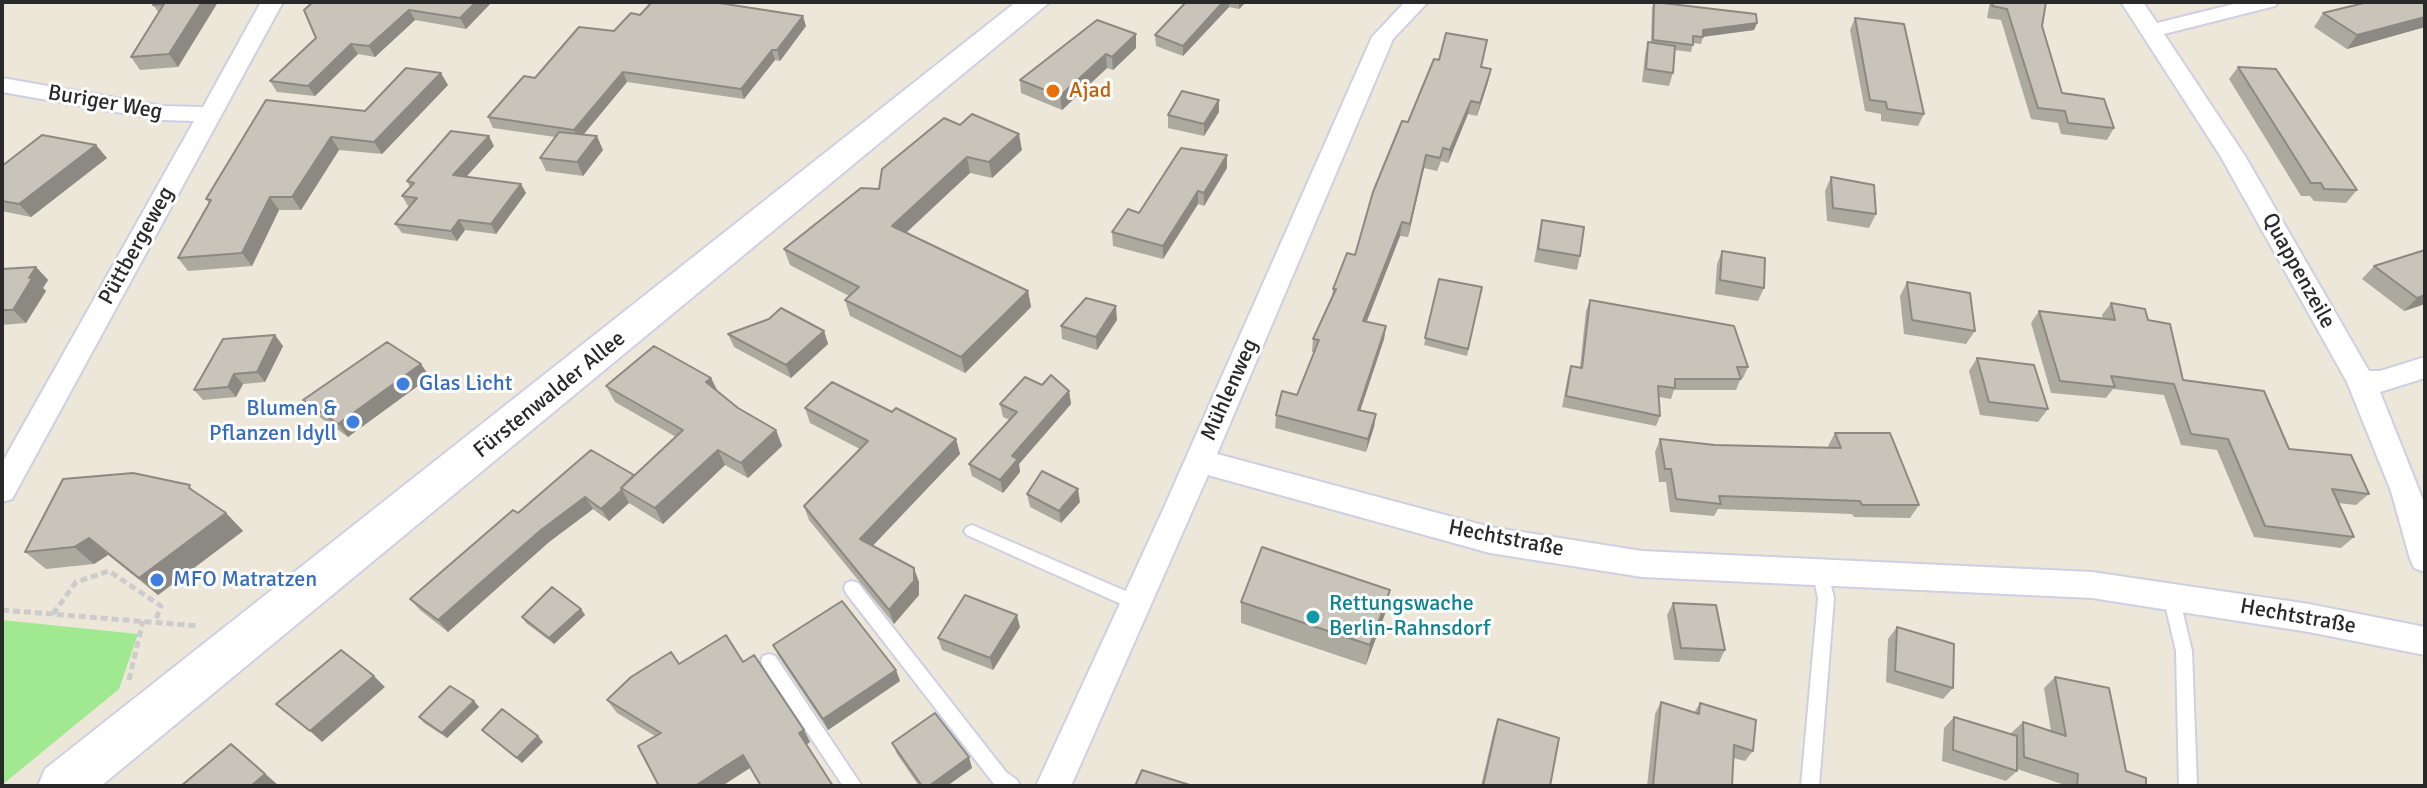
<!DOCTYPE html>
<meta charset="utf-8">
<style>
body{margin:0}
#map{position:relative;width:2427px;height:788px;overflow:hidden;background:#ede7d9;font-family:Signika,sans-serif}
canvas{display:block}
.frame{position:absolute;inset:0;border:4px solid #292929;pointer-events:none}
</style>
<div id="map">
<canvas width="2427" height="788"></canvas>
<div class="frame"></div>
</div>
<script>
const context = document.querySelector('canvas').getContext('2d');
context.lineJoin = 'round';
function fill(path, color) {
  context.fillStyle = color;
  context.fill(path, 'evenodd');
}
function stroke(path, color, width, dash) {
  context.strokeStyle = color;
  context.lineWidth = width;
  context.lineCap = dash ? 'butt' : 'round';
  context.setLineDash(dash || []);
  context.stroke(path);
}
function label(font, color, halo, rows, align = 'center') {
  context.font = font + ' Signika,sans-serif';
  context.lineWidth = 6;
  context.setLineDash([]);
  context.textBaseline = 'middle';
  context.strokeStyle = halo;
  context.fillStyle = color;
  for (const [text, x, y, turn = 0] of rows) {
    context.save();
    context.translate(x, y);
    context.rotate((+turn || 0) * Math.PI / 180);
    context.textAlign = isNaN(turn) ? turn : align;
    if (halo) context.strokeText(text, 0, 0);
    context.fillText(text, 0, 0);
    context.restore();
  }
}
const green = new Path2D(`
 M2 620 138 634 119 689 2 785Z`);
const path = new Path2D(`
 M2 610 199 626
 M53 614 76 582 109 571 161 606 155 622
 M129 680 143 621`);
const lane = new Path2D(`
 M972 525 1142 598 1144 603 1142 608 1136 610 1130 608 967 535 964 531 967 527Z
 M1821 567 1827 569 1834 598 1819 786H1801L1818 598 1813 574 1815 569Z
 M852 581 858 583 1006 772 1017 780 1020 786H997L994 784 846 593 844 588 846 583Z
 M2171 589 2177 591 2179 596 2192 651 2197 786H2179L2176 651 2163 596 2165 591Z
 M769 654 775 656 862 786H843L763 666 761 661 763 656Z`);
const street = new Path2D(`
 M261 2H283L12 499 2 502V463L194 121 162 120 2 92V78L162 106 203 107Z
 M1405 2H1428L1393 39 1217 454 1490 527 1642 551 2092 572 2309 604 2425 627V655L2309 632 2092 598 1642 577 1490 553 1208 475 1071 786H1036L1162 512 1372 37Z
 M2121 2H2143L2157 23 2242 2H2279L2275 6 2164 34 2245 156 2369 371H2380L2425 357V378L2380 392 2425 505V572L2414 568 2410 559 2391 491 2347 382 2221 157Z`);
const secondary = new Path2D(`
 M1016 2H1050L101 786H38L45 769Z`);
const wall = new Path2D(`
 M218 2 178 67 140 70 131 57 159 13 153 5Z
 M313 2H492L466 29 415 20 375 57 358 54 315 96 277 92 270 81 316 38Z
 M1186 2H1246L1239 9 1229 7 1183 56 1156 46 1155 35Z
 M1654 2 1757 23 1754 30 1703 37 1701 44 1693 43 1691 52 1675 50 1673 73 1669 86 1642 82 1645 55 1648 42 1651 43 1652 8Z
 M1990 2H2046L2042 26 2062 93 2114 128 2107 140 2061 134 2058 123 2031 119 2001 20 1987 18Z
 M2323 13 2425 27 2347 49 2314 27Z
 M640 15 806 26 780 61 775 60 744 99 627 82 583 135 603 150 583 176 546 171 540 158 555 137 493 128 488 117 535 78Z
 M1855 18 1924 114 1918 126 1881 121V114L1865 111 1850 30Z
 M1136 34V48L1113 70 1107 68 1062 110 1021 93 1020 80Z
 M1482 67 1491 69 1488 82 1477 116 1468 114 1448 163 1441 161 1437 171 1424 168 1408 237 1400 236 1367 321 1386 326 1384 339 1360 411 1376 414 1374 427 1366 452 1275 428 1276 415 1297 395 1314 352H1312L1313 339 1332 296 1333 289 1355 255 1408 122Z
 M2238 67 2357 190 2346 203 2314 201 2310 196H2301L2229 79Z
 M448 85 382 154 339 150 301 210H279L252 266 188 271 178 258 209 203 206 199 365 111Z
 M1219 112 1204 136 1168 128V115Z
 M960 125 1022 150 992 178 970 173 906 233 1028 291 1031 307 965 373 850 316 845 300 849 296 790 265 784 249 879 189Z
 M494 146 466 177 521 184 526 193 496 234 465 230 457 241 402 233 395 224 410 206H408L402 196 410 187 407 181Z
 M107 158 31 217 2 211V166Z
 M1227 168 1204 206 1198 204 1163 259 1113 246 1112 232 1139 213Z
 M1831 177 1876 214 1869 228 1827 221 1825 191Z
 M1542 220 1580 256 1577 270 1534 262Z
 M1722 251 1764 288 1758 301 1715 294 1717 264Z
 M2374 266 2425 304 2404 311 2362 279Z
 M36 267 48 280 43 288 46 291 26 323 2 325V269Z
 M1439 279 1482 287 1467 356 1424 345Z
 M1907 282 1975 331 1966 344 1904 334 1900 296Z
 M1590 300 1748 367 1743 378H1741L1736 390H1674L1671 399 1659 397 1660 416 1656 426 1562 407 1568 376 1571 366 1580 367 1586 311Z
 M2111 303 2148 320 2183 380 2289 449 2369 494 2356 505 2338 503 2354 537 2341 548 2254 537 2217 450 2181 445 2164 395 2113 389 2106 398 2051 393 2031 323 2039 311 2103 319 2102 315Z
 M1117 320 1097 350 1062 339 1061 326Z
 M824 331 828 344 791 378 734 347 728 334Z
 M283 346 265 382 243 384 236 397 203 400 194 390Z
 M1977 358 2048 409 2038 422 1980 415 1969 371Z
 M430 377 348 437 314 413 303 400Z
 M711 378 718 391 738 408 776 430 782 446 748 478 725 465 663 524 629 503 609 521 593 509 549 542 448 632 420 610 410 599 518 513 634 475 676 437 615 402 606 386Z
 M1042 385 1069 391 1071 404 1019 464 1020 472 1003 493 972 476 969 464 1010 420 1003 417 1000 404Z
 M805 408 892 412 956 439 960 454 872 546 919 582V595L894 624 809 520 804 506 860 449 810 423Z
 M1835 433 1919 505 1910 518 1854 517 1852 514 1718 509 1714 516 1670 512 1666 482H1659L1655 452 1660 439 1715 445 1829 448 1828 446Z
 M1027 494 1080 502 1061 523 1030 507Z
 M199 495 226 513 243 531 158 595 108 555 94 564 46 569 25 552Z
 M1390 590 1386 611 1366 665 1241 623V602Z
 M1673 603 1725 650 1719 662 1674 660 1667 615Z
 M581 609 585 615 554 644 526 623 522 617Z
 M1020 627 993 670 942 650 938 638Z
 M1897 627 1953 688 1943 699 1886 682 1888 639Z
 M773 645 896 670 900 681 828 730 779 657Z
 M743 662 804 730 810 742 750 768 655 736 617 713 607 700 679 664Z
 M2055 677 2126 771 2146 786H2065V785L2017 769V771L2006 781 1942 761 1944 728 1954 717 2011 734V733L2023 722 2051 731 2044 688Z
 M474 701 479 707 447 738 424 723 419 717Z
 M1661 702 1694 713 1700 703 1753 751 1745 761 1733 758 1732 786H1647L1655 714Z
 M1498 719 1550 786H1481L1494 730Z
 M482 730 538 736 543 742 522 763 487 735Z
 M892 743 972 768 947 786H919L897 754Z`);
const shadedWall = new Path2D(`
 M202 2H218L178 67 169 54Z
 M476 2H492L466 29 460 18Z
 M1223 2H1229V7L1183 56V46Z
 M1239 2H1246L1239 9Z
 M409 10 415 20 375 57 369 46Z
 M803 16 806 26 780 61 777 50Z
 M2425 17V27L2347 49 2357 35Z
 M1757 23 1754 30 1700 37 1703 30Z
 M1136 34V48L1113 70 1112 57Z
 M351 44 358 54 315 96 308 86Z
 M772 50 775 60 744 99 741 89Z
 M1106 54 1107 68 1062 110 1060 96Z
 M1491 69 1488 82 1477 116 1480 103Z
 M623 72 627 82 579 140 574 130Z
 M441 73 448 85 382 154 374 142Z
 M1219 100V112L1204 136V124Z
 M1471 101 1468 114 1448 163 1450 150Z
 M1019 134 1022 150 992 178 989 162Z
 M489 136 494 146 459 185 453 175Z
 M597 136 603 150 583 176 577 162Z
 M331 137 339 150 301 210 292 197Z
 M96 145 107 158 31 217 19 204Z
 M1227 155V168L1204 206V193Z
 M1426 155 1424 168 1408 237 1410 224Z
 M967 157 970 173 896 242 892 226Z
 M521 184 526 193 496 234 491 224Z
 M1198 191V204L1163 259V246Z
 M270 197 279 210 252 266 242 253Z
 M459 220 465 230 457 241 451 231Z
 M1402 222 1400 236 1362 333 1363 321Z
 M36 267 48 280 43 288 46 291 26 323 13 310Z
 M1028 291 1031 307 965 373 961 357Z
 M2425 295V304L2404 311 2417 298Z
 M1116 306 1117 320 1097 350 1096 337Z
 M1386 326 1384 339 1356 423 1358 410Z
 M824 331 828 344 791 378 786 365Z
 M275 335 283 346 265 382 257 372Z
 M421 364 430 377 348 437 338 424Z
 M234 374 243 384 236 397 228 387Z
 M711 378 718 393 706 382Z
 M1069 391 1071 404 1019 464 1020 472 1003 493 1000 480 1012 456Z
 M1376 414 1374 427 1366 452 1368 439Z
 M776 430 782 446 748 478 741 463Z
 M956 439 960 454 865 554 860 539Z
 M718 450 725 465 663 524 655 508Z
 M1078 489 1080 502 1061 523 1059 511Z
 M622 490 629 503 609 521 601 509Z
 M585 497 593 509 549 542 448 632 438 620 541 530Z
 M226 513 243 531 158 595 139 578Z
 M89 538 108 555 94 564 74 547Z
 M914 568 919 582V595L894 624 889 610Z
 M1390 590 1386 611 1366 665 1370 645Z
 M581 609 585 615 554 644 549 638Z
 M1017 615 1020 627 993 670 990 658Z
 M896 670 900 681 828 730 823 719Z
 M374 676 385 687 322 742 310 731Z
 M474 701 479 707 447 738 442 733Z
 M804 730 810 742 805 746 799 733Z
 M538 736 543 742 522 763 517 758Z
 M231 744 244 755 278 785 277 786H251Z
 M743 755 750 768 722 786H695Z
 M969 757 972 768 947 786H929Z`);
const building = new Path2D(`
 M157 2H202L169 54 131 57 164 4 153 5Z
 M313 2H476L460 18 409 10 369 46 351 44 308 86 270 81 316 38 304 10Z
 M652 2H713L803 16 777 50H772L741 89 623 72 574 130 488 117 524 76 535 78 579 27 614 31 631 13 640 15Z
 M1186 2H1223L1183 46 1155 35Z
 M1654 2 1756 14 1757 23 1703 30V37L1693 36V45L1653 40Z
 M1993 2H2046L2042 26 2062 93 2104 99 2114 128 2068 123 2065 111 2038 108 2007 9 1992 6Z
 M2368 2H2422L2425 4V17L2357 35 2323 13Z
 M1855 18 1904 24 1924 114 1887 109 1886 102 1870 100Z
 M1097 20 1136 34 1112 57 1106 54 1060 96 1020 80Z
 M1446 33 1487 40 1481 67 1491 69 1480 103 1471 101 1450 150 1443 148 1440 158 1426 155 1410 224 1402 222 1363 321 1386 326 1358 410 1376 414 1368 439 1276 415 1282 391 1297 395 1319 340 1313 339 1336 289H1333L1347 253 1355 255 1373 192 1402 121 1408 122 1434 59 1439 60Z
 M1648 42 1675 46 1673 73 1646 69Z
 M2238 67 2276 69 2357 190 2324 189 2321 183H2311Z
 M406 68 441 73 374 142 331 137 292 197H270L242 253 178 258 211 200 206 199 266 100 365 111Z
 M1182 91 1219 100 1204 124 1168 115Z
 M972 114 1019 134 989 162 967 157 892 226 1028 291 961 357 845 300 859 287 784 249 861 188 879 189 882 169 944 118 960 125Z
 M451 131 489 136 453 175 521 184 491 224 459 220 451 231 395 224 417 198 402 196 414 183 407 181Z
 M559 132 597 136 577 162 540 158Z
 M42 135 96 145 19 204 2 201V166Z
 M1181 148 1227 155 1204 193 1198 191 1163 246 1112 232 1128 209 1139 213Z
 M1831 177 1874 185 1876 214 1833 208Z
 M1542 220 1584 227 1580 256 1538 249Z
 M2425 250V295L2417 298 2374 266Z
 M1722 251 1765 258 1764 288 1720 280Z
 M36 267 29 278 33 277 13 310H2V269Z
 M1439 279 1482 287 1468 349 1425 338Z
 M1907 282 1970 293 1975 331 1912 320Z
 M1086 298 1116 306 1096 337 1061 326Z
 M1590 300 1734 326 1748 367H1737L1741 379H1675V388L1658 386 1660 416 1566 396 1571 366 1582 368Z
 M2111 303 2145 309 2148 320 2170 324 2183 380 2264 391 2289 449 2351 455 2369 494 2332 489 2354 537 2265 526 2228 439 2191 434 2174 384 2111 376 2115 387 2060 381 2039 311 2115 320Z
 M781 308 824 331 786 365 728 334 769 319Z
 M275 335 257 372 234 374 228 387 194 390 223 339Z
 M387 342 421 364 338 424 303 400Z
 M654 346 711 378 706 382 738 408 776 430 741 463 718 450 655 508 621 488 683 430 606 386Z
 M1977 358 2034 365 2048 409 1989 402Z
 M1051 375 1069 391 1012 456 1018 459 1000 480 969 464 1017 412 1000 404 1025 377 1042 385Z
 M832 382 892 412 896 408 956 439 860 539 914 568V581L889 610 804 506 868 441 805 408Z
 M1835 433H1890L1919 505H1862L1860 501 1719 496 1721 504 1676 499 1671 469H1665L1660 439 1715 445 1841 448Z
 M591 450 634 475 621 488 622 490 601 509 585 497 541 530 438 620 410 599 513 510 518 513Z
 M1042 471 1078 489 1059 511 1027 494Z
 M133 473 190 485 189 488 226 513 139 578 89 538 74 547 25 552 63 479Z
 M1262 547 1390 590 1370 645 1241 602Z
 M552 587 581 609 549 638 522 617Z
 M965 595 1017 615 990 658 938 638Z
 M842 601 896 670 823 719 773 645Z
 M1673 603 1716 605 1725 650 1681 648Z
 M1897 627 1954 644 1953 688 1895 671Z
 M726 635 743 662 754 655 804 730 799 733 833 786H761L743 755 695 786H659L638 746 661 733 607 700 631 677 671 652 679 664Z
 M341 650 374 676 310 731 276 704Z
 M2055 677 2109 688 2126 771 2146 778V786H2077L2078 774 2024 757 2023 722 2066 736Z
 M450 686 474 701 442 733 419 717Z
 M1661 702 1699 714 1700 703 1756 720 1753 751 1734 745 1732 786H1653Z
 M502 709 538 736 517 758 482 730Z
 M935 713 969 757 929 786H922L892 743Z
 M1954 717 2017 736V771L1953 750Z
 M1498 719 1559 738 1550 786H1483Z
 M231 744 265 774 251 786H181Z
 M1142 770 1193 786H1135Z`);
const markers = [
 [1053,91,8,"#e8710a"],
 [403,384,8,"#3f7fe0"],
 [353,422,8,"#3f7fe0"],
 [157,580,8,"#3f7fe0"],
 [1313,617,8,"#0f9aa8"]
];
const foodNames = [
 ["Ajad",1069,91]
];
const streetNames = [
 ["Buriger Weg",105,103,10],
 ["Püttbergeweg",137,246,-61],
 ["Quappenzeile",2298,271,61],
 ["Mühlenweg",1230,390,-66],
 ["Fürstenwalder Allee",550,395,-39],
 ["Hechtstraße",1506,539,11],
 ["Hechtstraße",2298,617,10]
];
const shopNames = [
 ["Glas Licht",419,384],
 ["Blumen &",337,409,"right"],
 ["Pflanzen Idyll",337,434,"right"],
 ["MFO Matratzen",173,580]
];
const cultureNames = [
 ["Rettungswache",1329,604],
 ["Berlin-Rahnsdorf",1329,629]
];
fill(green, '#a1e990');
stroke(lane, '#cecfe3', 4);
stroke(street, '#cecfe3', 4);
stroke(secondary, '#cecfe3', 4);
stroke(path, '#ccc', 5, [7, 4]);
fill(lane, '#fff');
fill(street, '#fff');
fill(secondary, '#fff');
fill(wall, '#aca99f');
fill(shadedWall, '#8c8982');
fill(building, '#c8c4b9');
stroke(building, '#8c8982', 2);
for (const [x, y, r, color] of markers) {
  const dot = new Path2D();
  dot.arc(x, y, r, 0, 2 * Math.PI);
  context.fillStyle = color;
  context.fill(dot);
  stroke(dot, '#fff', 3);
}
label('22px', '#c56008', '#fff', foodNames, 'left');
label('22px', '#292929', '#fff', streetNames);
label('22px', '#366cbe', '#fff', shopNames, 'left');
label('22px', '#0d838f', '#fff', cultureNames, 'left');
</script>
